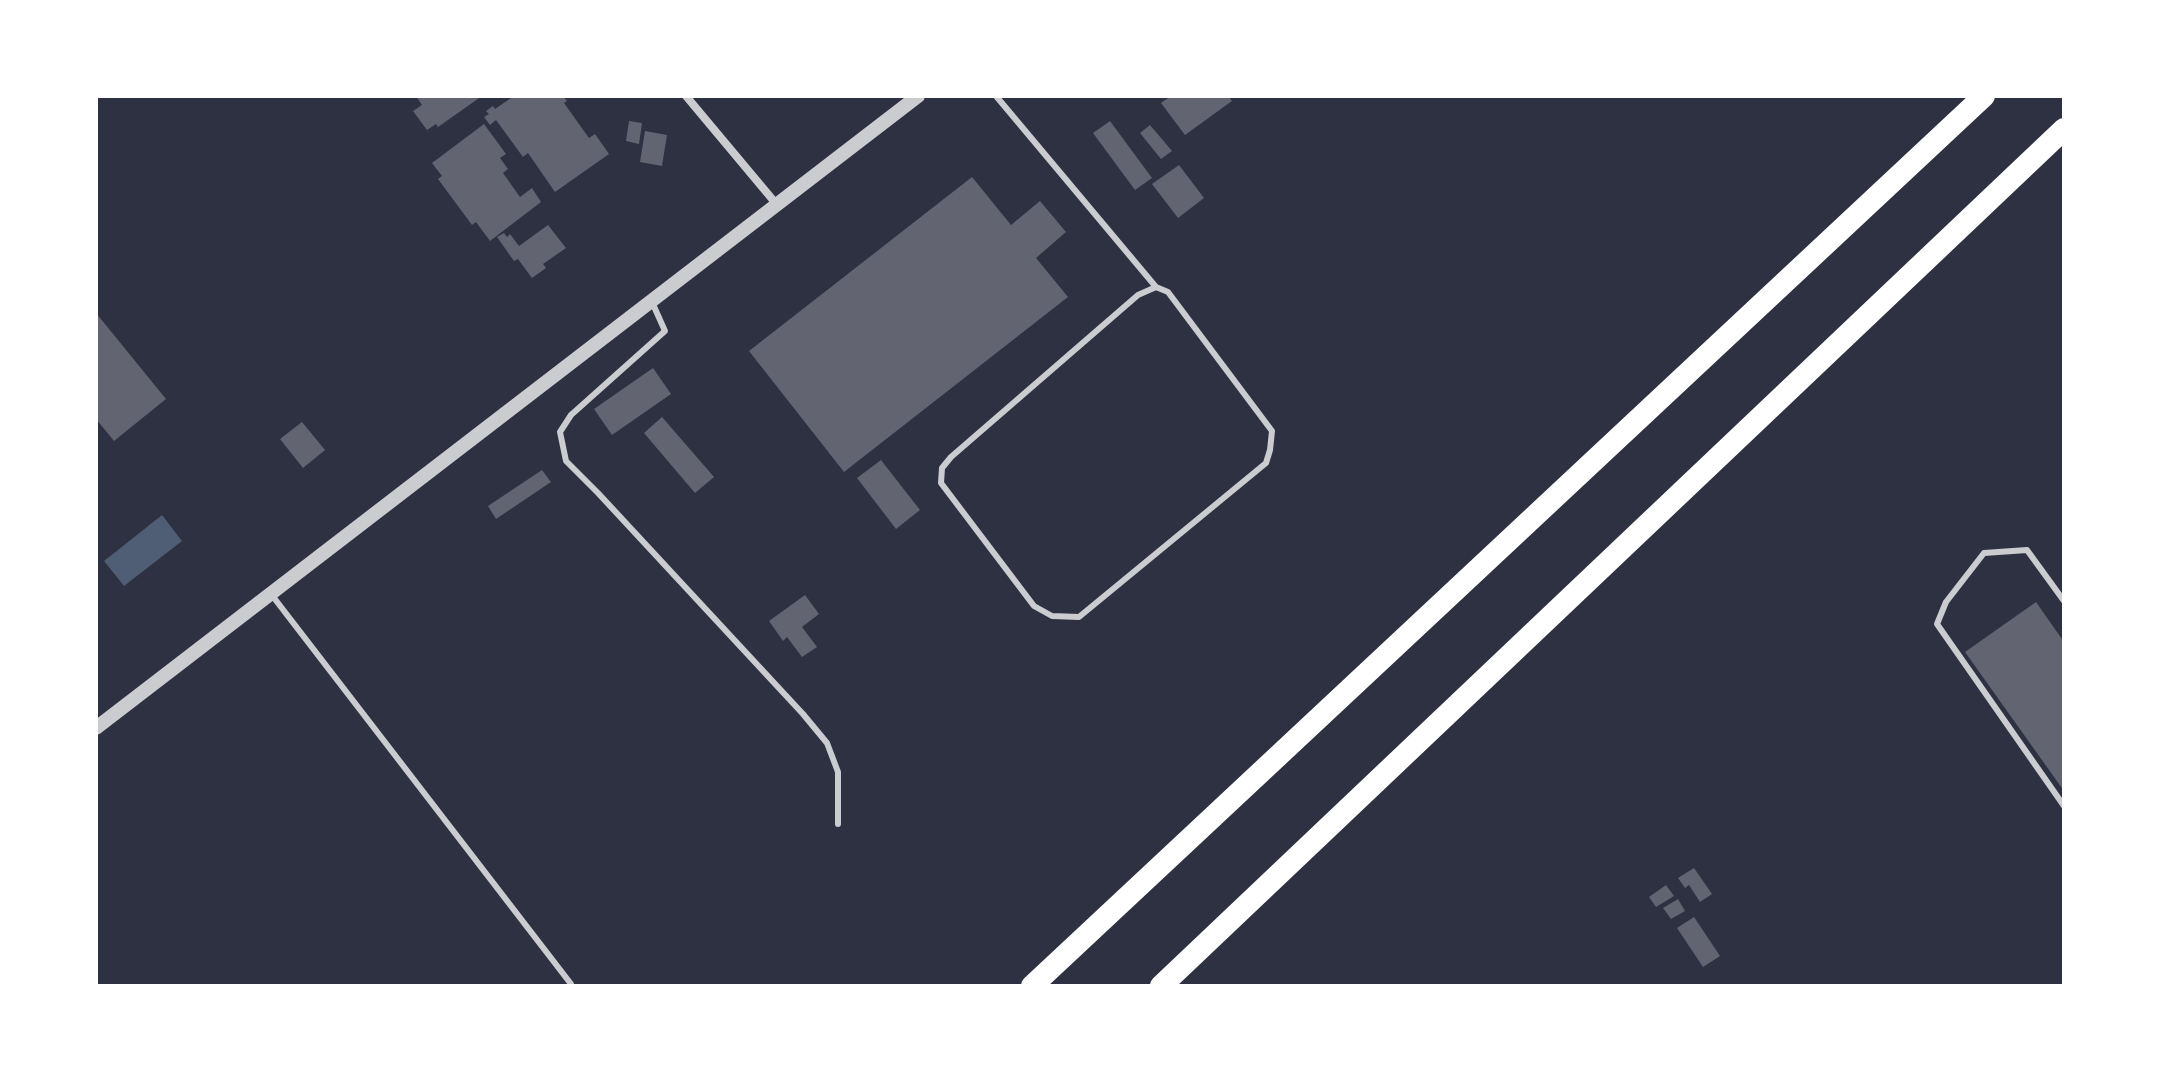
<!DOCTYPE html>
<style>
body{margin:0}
#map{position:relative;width:2160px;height:1082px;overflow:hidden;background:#2d3142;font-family:"Crimson Pro",serif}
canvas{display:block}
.frame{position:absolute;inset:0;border:98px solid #fff;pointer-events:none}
</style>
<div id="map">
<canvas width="2160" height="1082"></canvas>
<div class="frame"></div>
</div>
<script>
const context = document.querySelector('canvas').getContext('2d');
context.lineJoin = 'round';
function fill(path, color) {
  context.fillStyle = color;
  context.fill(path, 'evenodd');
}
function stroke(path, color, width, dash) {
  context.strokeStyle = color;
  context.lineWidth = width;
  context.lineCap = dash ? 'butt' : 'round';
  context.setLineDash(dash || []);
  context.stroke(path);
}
const water = new Path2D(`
 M162 515 182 541 124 586 104 561Z`);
const building = new Path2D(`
 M416 96H482L438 127 436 124 427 130 413 111 422 105Z
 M514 96H563L567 101 564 103 589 138 595 134 609 154 555 192 528 153 523 157 496 120 490 125 484 117 489 114 486 111 493 106 495 109Z
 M1171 96H1228L1232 101 1185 135 1161 103Z
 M629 121 642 123 639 144 626 141Z
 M1110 121 1152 178 1135 190 1093 133Z
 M484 124 506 154 500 158 508 169 503 173 520 197 532 188 541 202 490 241 476 222 472 225 438 179 442 176 432 163Z
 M1150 125 1172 151 1161 159 1140 133Z
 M645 131 667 135 662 166 640 162Z
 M1179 165 1204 198 1178 218 1152 184Z
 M972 177 1011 225 1040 201 1066 232 1036 258 1068 297 844 472 749 351Z
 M548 225 566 248 543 264 546 268 532 278 518 259 514 261 497 237 504 233 507 237 510 234 519 246Z
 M96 313 166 399 114 441 96 419Z
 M653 368 671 394 612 435 594 409Z
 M662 417 714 477 695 493 644 433Z
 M302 422 325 450 303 468 280 439Z
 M881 460 920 510 896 529 857 478Z
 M542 470 551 482 496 519 488 506Z
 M805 595 819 614 802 627 817 647 802 657 787 637 783 641 769 621Z
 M2036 602 2064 642V791L1965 652Z
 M1694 868 1712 894 1700 902 1689 885 1685 888 1678 878Z
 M1666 885 1674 896 1656 907 1649 897Z
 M1678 899 1685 911 1671 919 1663 908Z
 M1694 917 1720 956 1703 967 1677 928Z`);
const service = new Path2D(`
 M996 96 1156 287 1168 292 1272 431 1270 450 1266 463 1079 617 1052 616 1034 606 941 483 942 468 951 457 1138 295 1156 287
 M652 302 665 331 571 415 560 432 566 461 598 493 803 714 827 743 838 772V824
 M271 594 571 984
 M2064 601 2027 550 1984 553 1946 602 1937 624 2064 806`);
const minor = new Path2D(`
 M686 96 778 206`);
const tertiary = new Path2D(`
 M96 728 918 96`);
const trunk = new Path2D(`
 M1032 986 1984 96
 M1161 986 2064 129`);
fill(water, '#4f5d75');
fill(building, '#626471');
stroke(service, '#caccd0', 6);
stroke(minor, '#caccd0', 8);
stroke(tertiary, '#caccd0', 14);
stroke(trunk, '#fff', 22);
</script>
